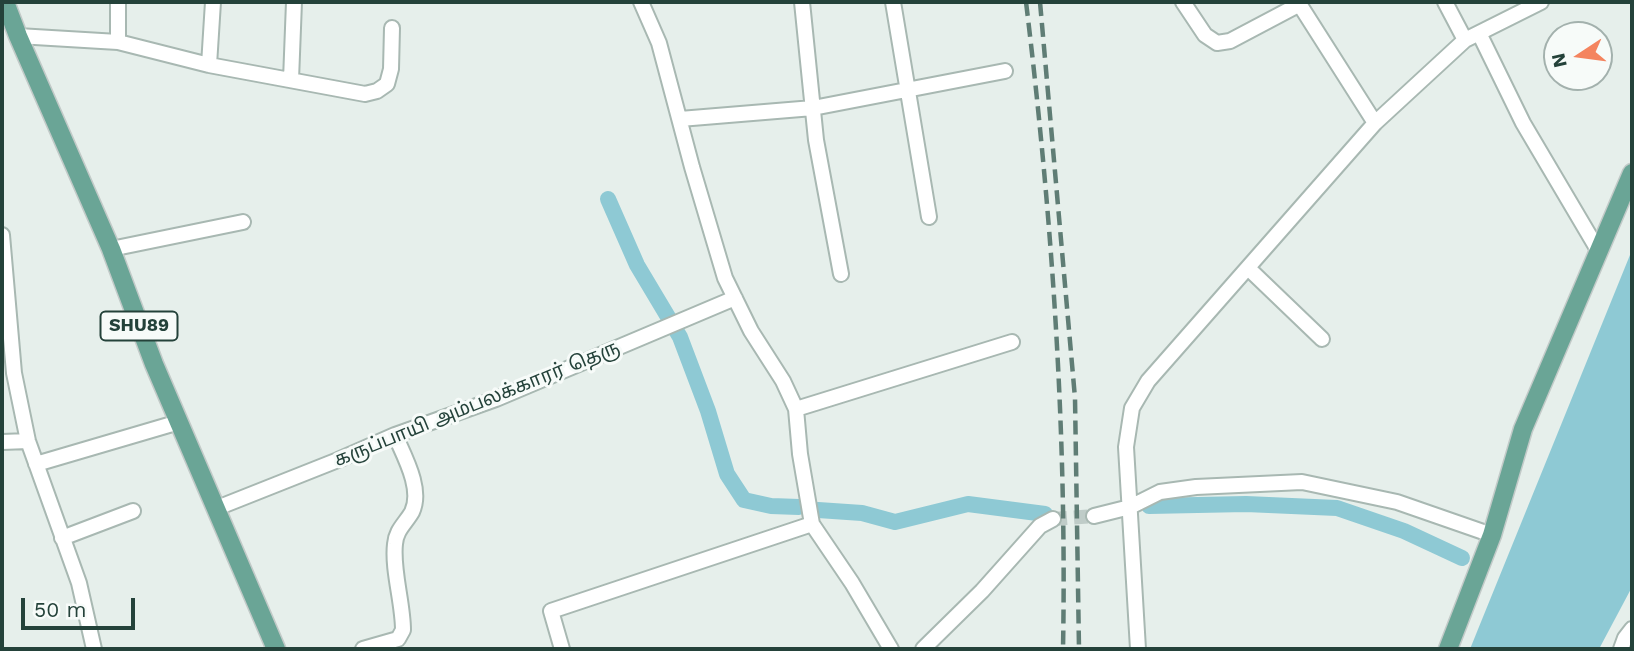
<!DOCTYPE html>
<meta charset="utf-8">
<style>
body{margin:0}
#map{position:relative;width:1634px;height:651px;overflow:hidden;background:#e6efeb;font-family:"Work Sans",sans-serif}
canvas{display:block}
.frame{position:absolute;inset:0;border:4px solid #24423a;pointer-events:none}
.north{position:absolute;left:1543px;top:21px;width:70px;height:70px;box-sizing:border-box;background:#f7fbf9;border:2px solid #a3b1ad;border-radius:50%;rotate:257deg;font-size:19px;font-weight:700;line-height:28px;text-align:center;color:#24423a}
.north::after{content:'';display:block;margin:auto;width:24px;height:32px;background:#f4845f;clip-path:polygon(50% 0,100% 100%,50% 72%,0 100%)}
.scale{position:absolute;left:21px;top:598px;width:114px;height:32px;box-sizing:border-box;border:4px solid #24423a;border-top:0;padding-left:9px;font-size:21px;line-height:24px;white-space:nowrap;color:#24423a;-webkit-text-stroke:5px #f7fbf9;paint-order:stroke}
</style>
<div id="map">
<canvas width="1634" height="651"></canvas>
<div class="frame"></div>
<div class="north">N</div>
<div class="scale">50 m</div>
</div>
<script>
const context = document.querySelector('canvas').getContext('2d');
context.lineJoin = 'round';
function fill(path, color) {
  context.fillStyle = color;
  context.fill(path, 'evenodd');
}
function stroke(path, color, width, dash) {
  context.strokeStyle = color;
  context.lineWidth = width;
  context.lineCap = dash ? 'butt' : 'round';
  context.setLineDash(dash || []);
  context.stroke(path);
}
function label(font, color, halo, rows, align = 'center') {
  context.font = font + ' "Work Sans","Noto Sans Tamil",sans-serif';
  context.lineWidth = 6;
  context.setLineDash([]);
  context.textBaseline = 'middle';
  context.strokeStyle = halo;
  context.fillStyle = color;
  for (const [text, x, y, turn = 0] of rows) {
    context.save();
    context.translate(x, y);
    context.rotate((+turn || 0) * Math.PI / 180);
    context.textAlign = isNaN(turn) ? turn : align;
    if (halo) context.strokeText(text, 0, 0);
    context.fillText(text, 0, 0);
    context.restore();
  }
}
const water = new Path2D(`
 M1632 250V587L1599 649H1470Z`);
const canal = new Path2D(`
 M608 199 637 265 680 337 708 411 727 474 744 500 771 506 799 507
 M1149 506 1246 504 1337 508 1404 531 1462 558
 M818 510 862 513 895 522 968 504 1045 514`);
const minorTunnel = new Path2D(`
 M1053 519 1094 516`);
const minor = new Path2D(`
 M118 2V42
 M641 2 659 43 692 167 725 278 751 331 783 381 796 409 800 454 812 524 852 583 891 649
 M802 2 816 140 841 274
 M893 2 929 217
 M1183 2 1205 35 1217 43 1230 41 1300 4
 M1298 2 1375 123
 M1445 2 1465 40
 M1479 33 1523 123 1598 250
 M18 36 118 42 209 65 365 94 377 91 387 84 391 69 392 28
 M209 65 213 2
 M291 80 294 2
 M680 119 813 108 1005 71
 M2 235 14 373 28 441 79 583 94 649
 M111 249 243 222
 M1248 268 1322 339
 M796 409 1012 342
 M2 442 28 441
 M36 464 179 422
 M217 508 338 460 395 435 496 399 735 298
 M1094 516 1130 507 1160 492 1196 487 1302 482 1397 502 1492 535
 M62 538 133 511
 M363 649 398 639 403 630C403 603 392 570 395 544 396 530 405 524 412 512 423 489 404 456 395 435
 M562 649 551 611 812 524
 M923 649 982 591 1040 526 1053 519
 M1138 649 1126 447 1132 408 1148 381 1375 123 1465 40 1541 2
 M1621 649 1625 638 1632 629`);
const major = new Path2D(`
 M5 2 18 36 111 249 154 364 276 649
 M1448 649 1492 535 1523 429 1632 173`);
const rail = new Path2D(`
 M1026 2C1052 216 1067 433 1063 649
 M1040 2 1075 398 1079 649`);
const shields = [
 [139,326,77]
];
const shieldNames = [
 ["SHU89",139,326]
];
const streetNames = [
 ["கருப்பாயி அம்பலக்காரர் தெரு",477,404,-22]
];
fill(water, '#8ec9d4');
stroke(canal, '#8ec9d4', 16);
stroke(minorTunnel, '#bfccc8', 14, [14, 7]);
stroke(minor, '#a8b8b2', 18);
stroke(major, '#c2cac8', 21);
stroke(minor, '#fff', 14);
stroke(major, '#6aa596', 18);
stroke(rail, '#5f7d75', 4.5, [14, 7]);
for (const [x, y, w] of shields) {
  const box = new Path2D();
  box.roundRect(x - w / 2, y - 14.5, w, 29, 5);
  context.fillStyle = '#f7fbf9';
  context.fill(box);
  stroke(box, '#24423a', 2);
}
label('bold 18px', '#24423a', null, shieldNames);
label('19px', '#24423a', '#f7fbf9', streetNames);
</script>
